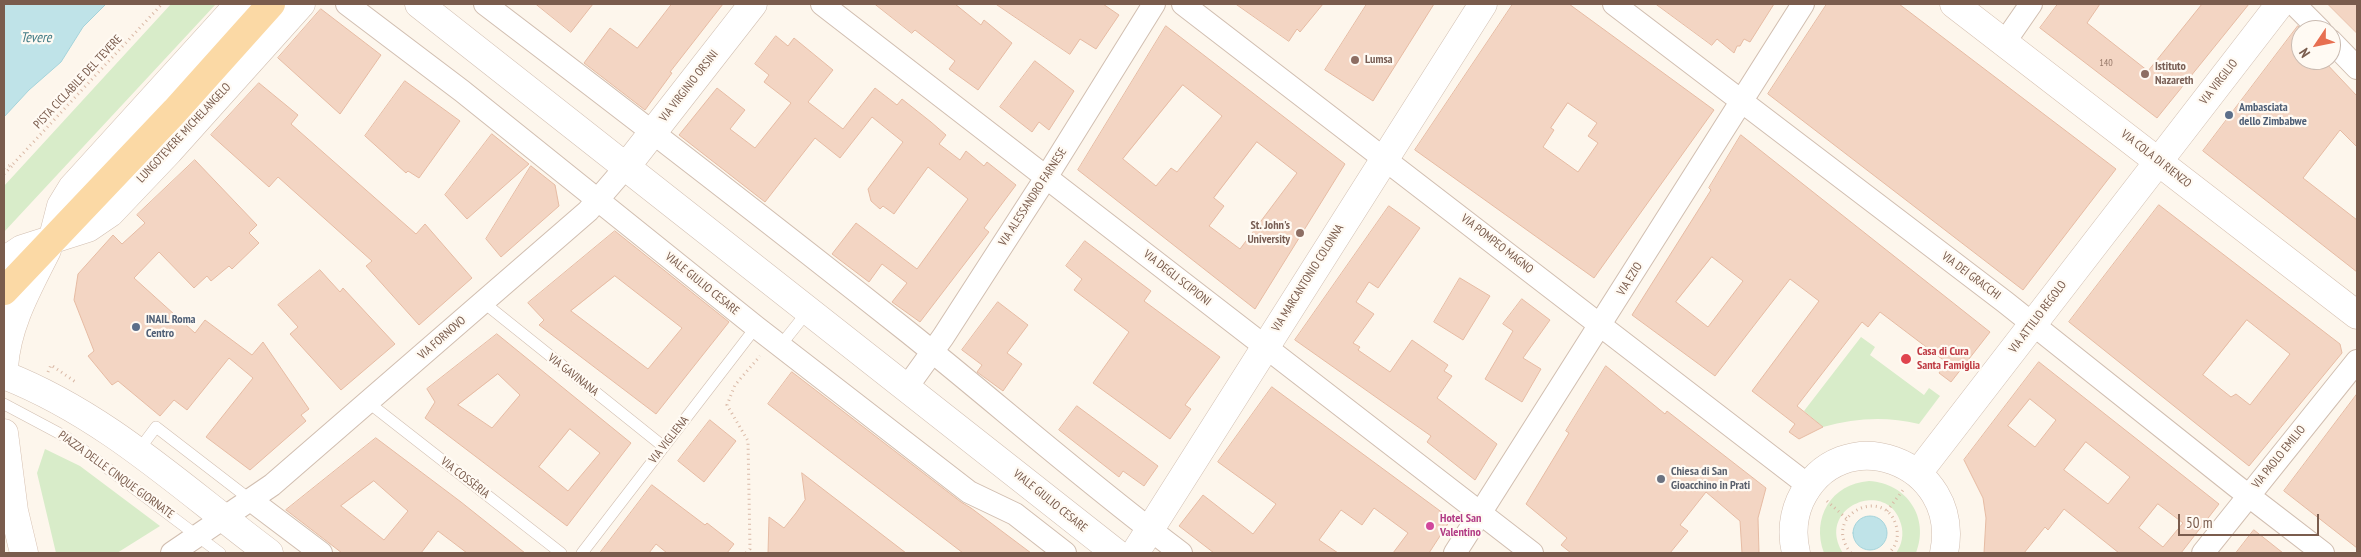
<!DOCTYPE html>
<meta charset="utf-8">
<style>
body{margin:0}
#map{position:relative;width:2361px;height:557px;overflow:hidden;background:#fdf6ec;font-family:"PT Sans Narrow",sans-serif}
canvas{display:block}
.frame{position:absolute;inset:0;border:5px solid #7a5c4d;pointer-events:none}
.north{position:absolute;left:2291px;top:20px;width:50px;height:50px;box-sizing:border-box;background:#fffaf3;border:1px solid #cabbb1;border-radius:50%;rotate:236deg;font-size:14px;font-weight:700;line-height:20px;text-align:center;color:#7a5c4d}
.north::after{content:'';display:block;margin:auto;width:18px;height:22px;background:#e76f51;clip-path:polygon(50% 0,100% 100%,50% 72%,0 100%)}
.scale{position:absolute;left:2178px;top:514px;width:141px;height:22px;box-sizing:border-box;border:2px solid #7a5c4d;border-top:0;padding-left:6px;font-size:15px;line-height:18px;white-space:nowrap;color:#7a5c4d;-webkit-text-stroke:4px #fffaf3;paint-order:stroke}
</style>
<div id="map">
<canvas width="2361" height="557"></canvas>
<div class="frame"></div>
<div class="north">N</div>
<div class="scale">50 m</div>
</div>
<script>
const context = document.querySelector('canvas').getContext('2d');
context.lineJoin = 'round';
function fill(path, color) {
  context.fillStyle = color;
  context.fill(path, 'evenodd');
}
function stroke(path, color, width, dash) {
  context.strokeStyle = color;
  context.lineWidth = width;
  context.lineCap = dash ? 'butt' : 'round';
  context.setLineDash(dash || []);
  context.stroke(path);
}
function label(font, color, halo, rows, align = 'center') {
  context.font = font + ' "PT Sans Narrow",sans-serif';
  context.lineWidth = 4.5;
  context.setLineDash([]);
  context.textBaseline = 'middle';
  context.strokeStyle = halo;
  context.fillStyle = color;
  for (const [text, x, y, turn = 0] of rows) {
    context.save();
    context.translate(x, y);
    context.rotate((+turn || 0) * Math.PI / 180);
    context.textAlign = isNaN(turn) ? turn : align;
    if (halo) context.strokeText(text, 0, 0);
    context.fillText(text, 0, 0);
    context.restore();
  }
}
const green = new Path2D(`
 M171 4H216L4 232V186Z
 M1861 337 1875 347 1870 355 1924 395 1929 388 1940 396 1919 424C1885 416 1856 418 1823 427L1804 411Z
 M45 449 80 466 160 526 117 553H56L37 473Z
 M1869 481C1907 483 1930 518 1916 553H1896C1902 545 1904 534 1901 524 1888 477 1814 507 1843 553H1824C1811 518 1831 484 1869 481Z`);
const water = new Path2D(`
 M4 4H106L83 27 61 62 29 90 4 117Z
 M1853 533a17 17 0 1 1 34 0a17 17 0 1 1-34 0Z`);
const building = new Path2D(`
 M536 4H593L571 32Z
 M672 4H723L670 72 672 73 645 110 584 63 610 28 637 48Z
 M875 4H955L981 25 984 20 1012 43 978 90 949 69 955 61 915 30 912 33Z
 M996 4H1103L1119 15 1096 49 1080 39 1070 54Z
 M1236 4H1323L1300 32 1297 29 1289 41Z
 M1367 4H1434L1373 101 1325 70Z
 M1513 4H1569L1714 110 1594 278 1415 150ZM1568 103 1597 123 1588 136 1598 143 1578 172 1543 147 1554 130 1551 128Z
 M1656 4H1774L1750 42 1744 39 1740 46H1737L1734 53 1717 39 1712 45Z
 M1827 4H1899L2116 169 2023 290 1768 94Z
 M2058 4H2100L2087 23 2148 71 2202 4H2249L2157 118 2040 28Z
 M2328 4H2357V33Z
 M321 9 381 55 340 114 278 58Z
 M1166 26 1345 164 1255 309 1078 170ZM1183 85 1222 116 1177 172 1171 168 1156 186 1123 159ZM1257 142 1297 173 1240 249 1209 226 1224 206 1214 198Z
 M2298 26 2301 30V60H2323L2357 96V147L2340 130 2303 178 2357 220V272L2203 151Z
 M776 36 788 46 794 38 833 70 808 102 843 129 875 88 897 105 902 99 931 122 946 135 939 144 960 160 966 151 984 166 987 162 1016 185 984 228 989 232 920 322 892 302 907 283 882 264 869 282 832 254 856 223 917 269 968 199 928 167 894 214 883 206 880 209 871 201 868 189 903 142 872 117 840 158 815 138 765 202 679 135 717 88 745 110 730 129 755 148 791 103 764 82 769 75 755 64Z
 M1035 61 1074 91 1049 130 1039 122 1032 132 1000 107Z
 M405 81 460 121 419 178 408 171 406 173 365 136Z
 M259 83 298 115 291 124 416 234 425 224 472 278 419 325 366 266 372 261 278 177 269 187 211 135Z
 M492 134 529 164 467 219 445 195Z
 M1741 135 1990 332 1951 382 1939 373 1946 362 1880 312 1868 327 1862 322 1797 406 1823 427 1799 439 1789 432 1795 424 1752 391 1819 301 1790 279 1715 376 1632 315 1711 190 1709 188ZM1712 257 1743 281 1708 327 1676 302Z
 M195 160 257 225 249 233 259 243 232 269 229 266 211 281 207 276 194 288 159 252 134 278 195 333 205 320 252 355 263 342 309 409 301 415 306 421 250 470 206 437 253 378 229 358 187 410 174 400 160 416 118 381 112 385 88 356 94 351 74 300 78 274 113 235 122 244 145 223 137 215Z
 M531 166 555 185 559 206 501 257 486 239Z
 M2159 205 2340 344 2342 353 2249 466 2069 322ZM2247 320 2290 354 2250 405 2236 394 2231 397 2203 375Z
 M1389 206 1420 228 1378 288 1369 282 1356 302 1374 314 1353 343 1360 347 1358 350 1390 372 1412 340 1448 365 1444 371 1452 376 1437 398 1497 444 1475 480 1427 442 1431 436 1295 340Z
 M615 231 729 322 656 414 539 325 544 320 528 303ZM615 276 682 328 648 369 571 311Z
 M1085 241 1151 291 1144 301 1220 357 1185 405 1191 409 1170 439 1093 383 1129 332 1074 290 1082 279 1066 266Z
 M320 270 340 292 343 288 395 344 341 390 290 334 298 327 278 305Z
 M1460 278 1490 296 1463 340 1434 322Z
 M1522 299 1550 320 1523 358 1541 369 1522 402 1485 379 1513 331 1503 324Z
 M998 302 1028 325 1007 353 1022 364 1003 391 977 372 982 365 962 350Z
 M497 334 631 443 567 526 425 418 435 402 427 389ZM498 374 520 395 492 428 458 405ZM570 429 600 453 568 491 539 467Z
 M2039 362 2219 504 2181 553H2119L2064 509 2048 530 2045 527 2024 553H1984L1986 518 1983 498 1964 460ZM2030 399 2056 420 2035 447 2008 426ZM2086 442 2130 477 2108 504 2064 470ZM2158 504 2183 523 2163 547 2139 528Z
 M1606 366 1665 414 1667 411 1766 488 1758 518 1759 553H1742L1740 521 1706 492 1680 525 1688 531 1670 553H1571L1561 545 1567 538 1526 504 1569 433 1566 431Z
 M792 372 961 502 971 508 1031 553H963L768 404Z
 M1272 387 1451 519 1429 553H1393L1408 533 1374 508 1362 525 1341 510 1319 540 1338 553H1214L1179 526 1203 495 1253 534 1276 504 1218 462Z
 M2357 394V548L2284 491Z
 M1077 406 1158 466 1144 486 1123 471 1119 477 1059 430Z
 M710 420 736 441 704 482 678 461Z
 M376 438 461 502 525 553H467L438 531 421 553H342L286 510ZM374 481 408 511 384 540 341 506Z
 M802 473 906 553H768L769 517 784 528 796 513 805 500Z
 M652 485 705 525 707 523 734 544 727 553H667L656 544 649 553H600Z
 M2254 530 2283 553H2236Z`);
const path = new Path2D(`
 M4 168 13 164 162 4
 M4 174 12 166
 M48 372 51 365 77 383
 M1827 501 1847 519
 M1887 511 1903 490
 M746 553 750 549 748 441 727 405 735 385 760 356
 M1851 553C1820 515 1884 485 1896 525 1899 536 1897 545 1889 553`);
const service = new Path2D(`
 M483 302 664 447
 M780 346 808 311
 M369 403 561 553
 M4 404 66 437 220 553
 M138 451 156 427 252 501
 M582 553 756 327`);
const minor = new Path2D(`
 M347 4 462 91 756 327 969 492 1015 514 1065 553
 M485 4C627 112 768 221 908 332 999 405 1087 483 1181 553
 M822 4 1532 553
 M1183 4 1809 486
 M1614 4 2005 302 2236 486 2323 553
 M2294 4 2320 30
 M2331 41 2357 68
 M2004 43 2031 4
 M907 387 943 337 1047 176 1154 4
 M252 501 321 553
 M172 553 272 485 588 211 625 168
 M1455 553 1803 4
 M2203 553 2357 361`);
const tertiary = new Path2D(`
 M419 4 1116 553
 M625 168 753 4
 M52 241 61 206 72 188 239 4
 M4 261 22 249 88 228 110 213 169 151 301 4
 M4 375C106 415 182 488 269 553
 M1918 473 2280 4
 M1135 553 1483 4
 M1796 553C1792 536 1793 517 1800 501 1839 416 1963 461 1944 553`);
const secondary = new Path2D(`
 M1954 4 2357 315
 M4 367C7 324 28 288 47 250
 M4 433 14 511 24 553`);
const primary = new Path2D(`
 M4 291 175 111 271 4`);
const markers = [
 [1355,60,5,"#8d6e63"],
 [2145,74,5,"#8d6e63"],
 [2229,115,5,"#5c6f8a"],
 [1300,233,5,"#8d6e63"],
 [136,327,5,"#5c6f8a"],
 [1906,359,6,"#e0444e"],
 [1661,479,5,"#6b7280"],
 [1430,526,5,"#d1479c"]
];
const numberNames = [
 ["140",2106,63]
];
const educationNames = [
 ["Lumsa",1365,60],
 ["Istituto",2155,67],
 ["Nazareth",2155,81],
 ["St. John's",1290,226,"right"],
 ["University",1290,240,"right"]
];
const streetNames = [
 ["PISTA CICLABILE DEL TEVERE",78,82,-47],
 ["VIA VIRGILIO",2219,82,-52],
 ["VIA VIRGINIO ORSINI",689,86,-52],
 ["LUNGOTEVERE MICHELANGELO",184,133,-47],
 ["VIA COLA DI RIENZO",2156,159,38],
 ["VIA ALESSANDRO FARNESE",1033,197,-57],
 ["VIA POMPEO MAGNO",1497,244,38],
 ["VIA DEI GRACCHI",1971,276,37],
 ["VIA DEGLI SCIPIONI",1177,278,38],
 ["VIA MARCANTONIO COLONNA",1308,278,-58],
 ["VIA EZIO",1630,279,-58],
 ["VIALE GIULIO CESARE",702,284,39],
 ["VIA ATTILIO REGOLO",2038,317,-53],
 ["VIA FORNOVO",442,338,-41],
 ["VIA GAVINANA",573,375,38],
 ["VIA VIGLIENA",669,440,-52],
 ["VIA PAOLO EMILIO",2279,457,-51],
 ["PIAZZA DELLE CINQUE GIORNATE",116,475,36],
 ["VIA COSSÈRIA",465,478,38],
 ["VIALE GIULIO CESARE",1050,501,39]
];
const serviceNames = [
 ["Ambasciata",2239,108],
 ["dello Zimbabwe",2239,122],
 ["INAIL Roma",146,320],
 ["Centro",146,334]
];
const healthNames = [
 ["Casa di Cura",1917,352],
 ["Santa Famiglia",1917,366]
];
const worshipNames = [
 ["Chiesa di San",1671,472],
 ["Gioacchino in Prati",1671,486]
];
const hotelNames = [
 ["Hotel San",1440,519],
 ["Valentino",1440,533]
];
const waterNames = [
 ["Tevere",36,38]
];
fill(green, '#d8ecc9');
fill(water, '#bfe3e8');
stroke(water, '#a5d3da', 1);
fill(building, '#f3d5c3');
stroke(building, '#e6bba3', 1);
stroke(service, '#d1beb0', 12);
stroke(minor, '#d1beb0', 24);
stroke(tertiary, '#d1beb0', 29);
stroke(secondary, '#d6c0b0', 29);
stroke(primary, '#dad1cd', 29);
stroke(path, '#d9b8a5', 3, [1, 4]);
stroke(service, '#fff', 11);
stroke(minor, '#fff', 22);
stroke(tertiary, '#fff', 28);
stroke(secondary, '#fff', 28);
stroke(primary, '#fbd9a5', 28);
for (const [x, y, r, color] of markers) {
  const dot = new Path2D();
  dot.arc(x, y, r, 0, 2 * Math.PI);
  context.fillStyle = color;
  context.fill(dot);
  stroke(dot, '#fffaf3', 2);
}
label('10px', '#987a6a', null, numberNames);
label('bold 12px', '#785e54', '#fffaf3', educationNames, 'left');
label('12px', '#7a5c4d', '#fffaf3', streetNames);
label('bold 12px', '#4e5e75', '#fffaf3', serviceNames, 'left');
label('bold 12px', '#be3a42', '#fffaf3', healthNames, 'left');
label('bold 12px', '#5b616d', '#fffaf3', worshipNames, 'left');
label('bold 12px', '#b23c85', '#fffaf3', hotelNames, 'left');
label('italic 14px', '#437c86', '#fffaf3', waterNames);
</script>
